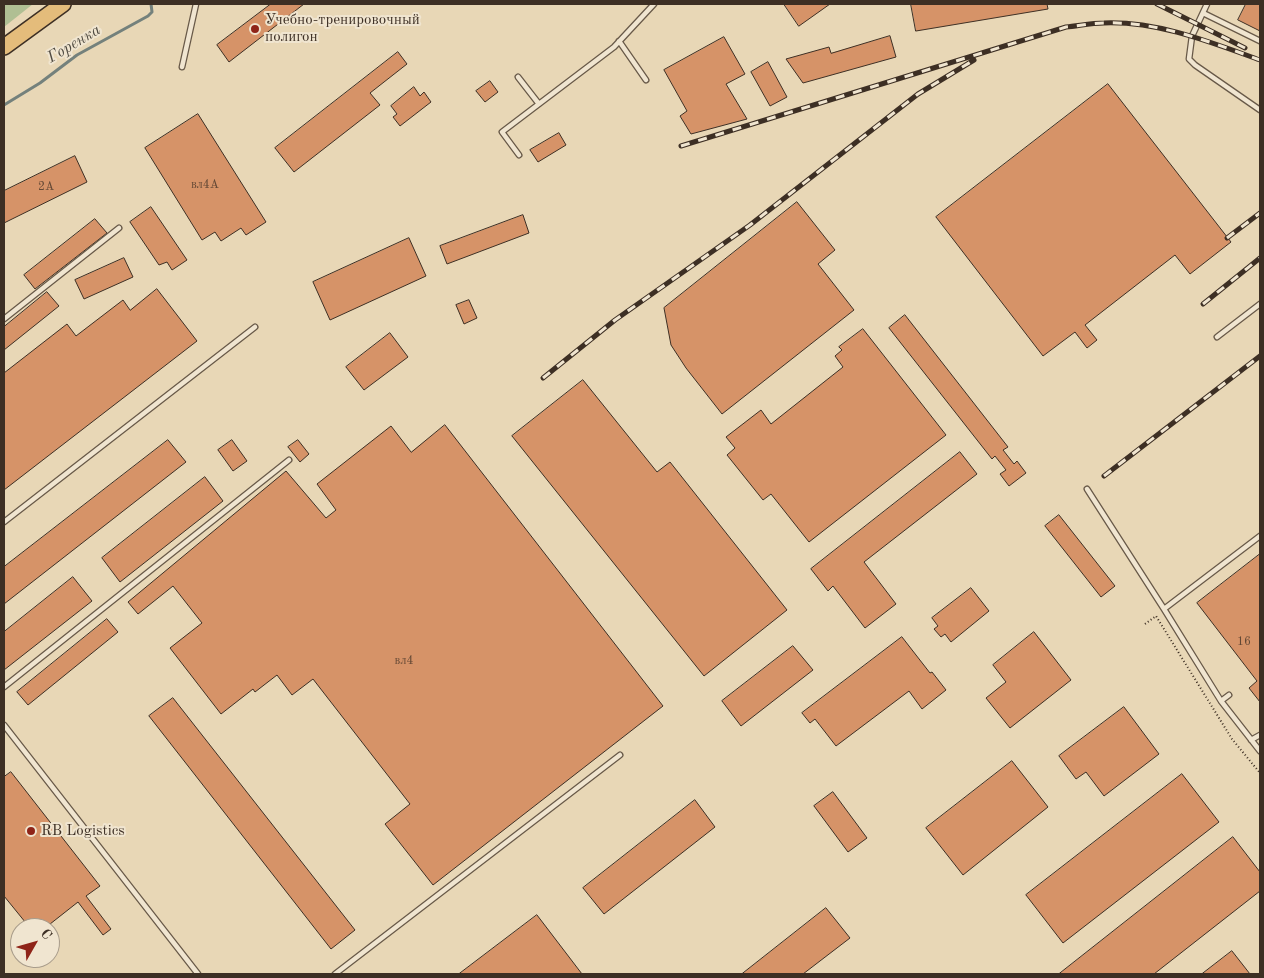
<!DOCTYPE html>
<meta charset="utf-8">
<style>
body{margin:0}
#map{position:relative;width:1264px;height:978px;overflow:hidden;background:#e8d7b6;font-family:"Old Standard TT",serif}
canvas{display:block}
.frame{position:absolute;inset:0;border:5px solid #3d2f24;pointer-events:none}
.north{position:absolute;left:10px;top:918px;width:50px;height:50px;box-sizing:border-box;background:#f0e5d0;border:1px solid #a89c8b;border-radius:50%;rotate:52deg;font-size:14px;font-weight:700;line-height:20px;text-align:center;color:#3d2f24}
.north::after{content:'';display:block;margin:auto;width:18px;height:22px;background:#8f2418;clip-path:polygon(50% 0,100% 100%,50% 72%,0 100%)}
</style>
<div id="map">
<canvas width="1264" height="978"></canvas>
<div class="frame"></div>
<div class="north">С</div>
</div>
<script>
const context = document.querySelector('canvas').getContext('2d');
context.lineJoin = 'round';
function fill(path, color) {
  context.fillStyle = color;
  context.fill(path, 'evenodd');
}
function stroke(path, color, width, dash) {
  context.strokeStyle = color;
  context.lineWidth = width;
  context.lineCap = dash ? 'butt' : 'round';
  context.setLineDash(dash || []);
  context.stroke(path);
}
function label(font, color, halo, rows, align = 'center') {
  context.font = font + ' "Old Standard TT",serif';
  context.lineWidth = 4;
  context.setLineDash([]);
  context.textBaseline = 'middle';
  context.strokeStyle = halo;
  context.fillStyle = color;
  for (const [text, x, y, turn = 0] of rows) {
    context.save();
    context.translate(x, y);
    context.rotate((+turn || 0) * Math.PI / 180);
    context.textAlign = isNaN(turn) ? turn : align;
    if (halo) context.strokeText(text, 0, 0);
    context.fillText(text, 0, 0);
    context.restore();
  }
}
const green = new Path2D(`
 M4 4H33L4 27Z`);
const stream = new Path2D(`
 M4 105 40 83 77 55 148 16 152 12 151 4`);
const building = new Path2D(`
 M271 4H304L229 62 217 45Z
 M784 4H830L799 26Z
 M911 4H1047L1048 9 916 31Z
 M1246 4H1260V31L1238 20Z
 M890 36 896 57 803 83 786 59 829 47 831 53Z
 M724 37 745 74 726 84 747 119 691 134 680 116 687 111 664 70Z
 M398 52 407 64 370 93 380 105 294 172 275 148Z
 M768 62 787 97 770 106 751 72Z
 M490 81 498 92 485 102 476 91Z
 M1108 84 1231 242 1190 274 1175 255 1085 325 1097 340 1087 348 1075 332 1043 356 936 217Z
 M414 87 420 96 424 92 431 102 400 126 393 117 397 114 391 106Z
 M198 114 266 222 246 235 241 228 221 241 215 232 202 240 145 148Z
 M559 133 566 145 538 162 530 150Z
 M75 156 87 182 4 223V191Z
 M797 202 835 250 818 264 854 310 722 414 686 368 671 345 664 308Z
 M151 207 187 260 172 270 167 262 159 265 130 222Z
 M523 215 529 233 447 264 440 246Z
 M95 219 107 233 35 289 24 275Z
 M409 238 426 276 330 320 313 282Z
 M124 258 133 277 84 299 75 280Z
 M157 289 197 341 4 490V373L67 324 76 336 123 300 130 310Z
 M47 292 59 306 4 350V327Z
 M469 300 477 318 464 324 456 305Z
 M905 315 1008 447 1003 450 1014 464 1017 461 1026 473 1009 486 1000 474 1006 470 995 456 992 459 889 328Z
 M863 329 946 435 809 542 771 494 763 500 727 455 735 448 726 437 761 410 771 424 843 367 835 356 842 350 839 347Z
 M390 333 408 357 364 390 346 367Z
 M583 380 657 472 670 462 787 610 704 676 512 436Z
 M445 425 663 706 433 885 385 824 410 804 313 679 292 695 277 675 255 692 253 689 221 714 170 648 202 623 173 586 138 614 128 602 286 471 326 518 336 510 317 484 391 426 411 452Z
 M168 440 186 462 4 604V567Z
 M232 440 247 461 233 471 218 450Z
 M298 440 309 454 300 462 288 447Z
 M960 452 977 474 864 562 896 604 865 628 833 586 828 591 811 569Z
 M205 477 223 501 120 582 102 558Z
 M1059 515 1115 586 1101 597 1045 526Z
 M1260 554V702L1249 688 1257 681 1197 603Z
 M73 577 92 601 4 670V632Z
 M971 588 989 611 951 642 945 634 941 637 934 629 938 626 932 618Z
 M107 619 118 632 28 705 17 692Z
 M1034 632 1071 680 1010 728 986 698 1006 682 993 665Z
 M902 637 930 673 932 672 946 690 922 709 909 691 836 746 815 719 810 723 802 713Z
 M793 646 813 670 741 726 722 701Z
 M173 698 355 930 331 949 149 716Z
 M1124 707 1159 754 1104 796 1086 772 1076 779 1059 756Z
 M1012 761 1048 807 963 875 926 828Z
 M11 772 100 886 86 896 111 929 103 935 78 902 45 928H30L4 896V777Z
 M1182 774 1219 822 1063 943 1026 895Z
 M833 792 867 838 848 852 814 806Z
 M695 800 715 827 604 914 583 888Z
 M1233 837 1260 872V891L1154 974H1059Z
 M826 908 850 938 803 974H742Z
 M537 915 582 974H459Z
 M1232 951 1250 974H1202Z`);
const path = new Path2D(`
 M1145 624 1156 616 1232 739 1260 773`);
const service = new Path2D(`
 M1207 4 1192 36 1189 59 1195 65 1260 110
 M1203 13 1260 41
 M619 41 646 80
 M182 67 196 4
 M518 77 539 104
 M519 155 502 132 614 47 654 4
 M4 319 119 228
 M1217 337 1260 304
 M1087 489 1164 609 1221 701 1260 751
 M4 522 255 327
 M1164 609 1260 536
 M4 687 289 460
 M1221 701 1229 695
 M4 725 198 974
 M1251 740 1260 735
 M335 974 620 755`);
const primary = new Path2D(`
 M4 47 63 4`);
const rail = new Path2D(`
 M1157 4 1245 48
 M681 146 1066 27C1078 26 1091 23 1104 23 1158 21 1210 42 1260 60
 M1227 238 1260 213
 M1203 304 1260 258
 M543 378 615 320 750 225 918 94 974 60
 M1104 476 1260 356`);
const markers = [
 [255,29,5,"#8f2418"],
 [31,831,5,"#8f2418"]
];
const numberNames = [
 ["вл4А",205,185],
 ["2А",46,187],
 ["16",1244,642],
 ["вл4",404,661]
];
const poiNames = [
 ["Учебно-тренировочный",265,20],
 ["полигон",265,37],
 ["RB Logistics",41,831]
];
const waterNames = [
 ["Горенка",74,44,-31]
];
fill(green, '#b0bf93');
stroke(stream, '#74817c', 3);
fill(building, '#d69368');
stroke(building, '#3d2f24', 1);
stroke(service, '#685948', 7);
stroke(primary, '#3d2f24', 18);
stroke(path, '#3d2f24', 2, [1, 2.5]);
stroke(service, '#f0e5d0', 4.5);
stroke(primary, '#e4bc7b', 15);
stroke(rail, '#3d2f24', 5);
stroke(rail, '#f0e5d0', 3, [9]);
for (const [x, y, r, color] of markers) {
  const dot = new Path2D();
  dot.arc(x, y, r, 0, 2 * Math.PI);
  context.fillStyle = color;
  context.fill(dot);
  stroke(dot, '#f0e5d0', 2);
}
label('12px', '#634835', null, numberNames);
label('15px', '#3d2f24', '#f0e5d0', poiNames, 'left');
label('italic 16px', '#4f4a41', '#f0e5d0', waterNames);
</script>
